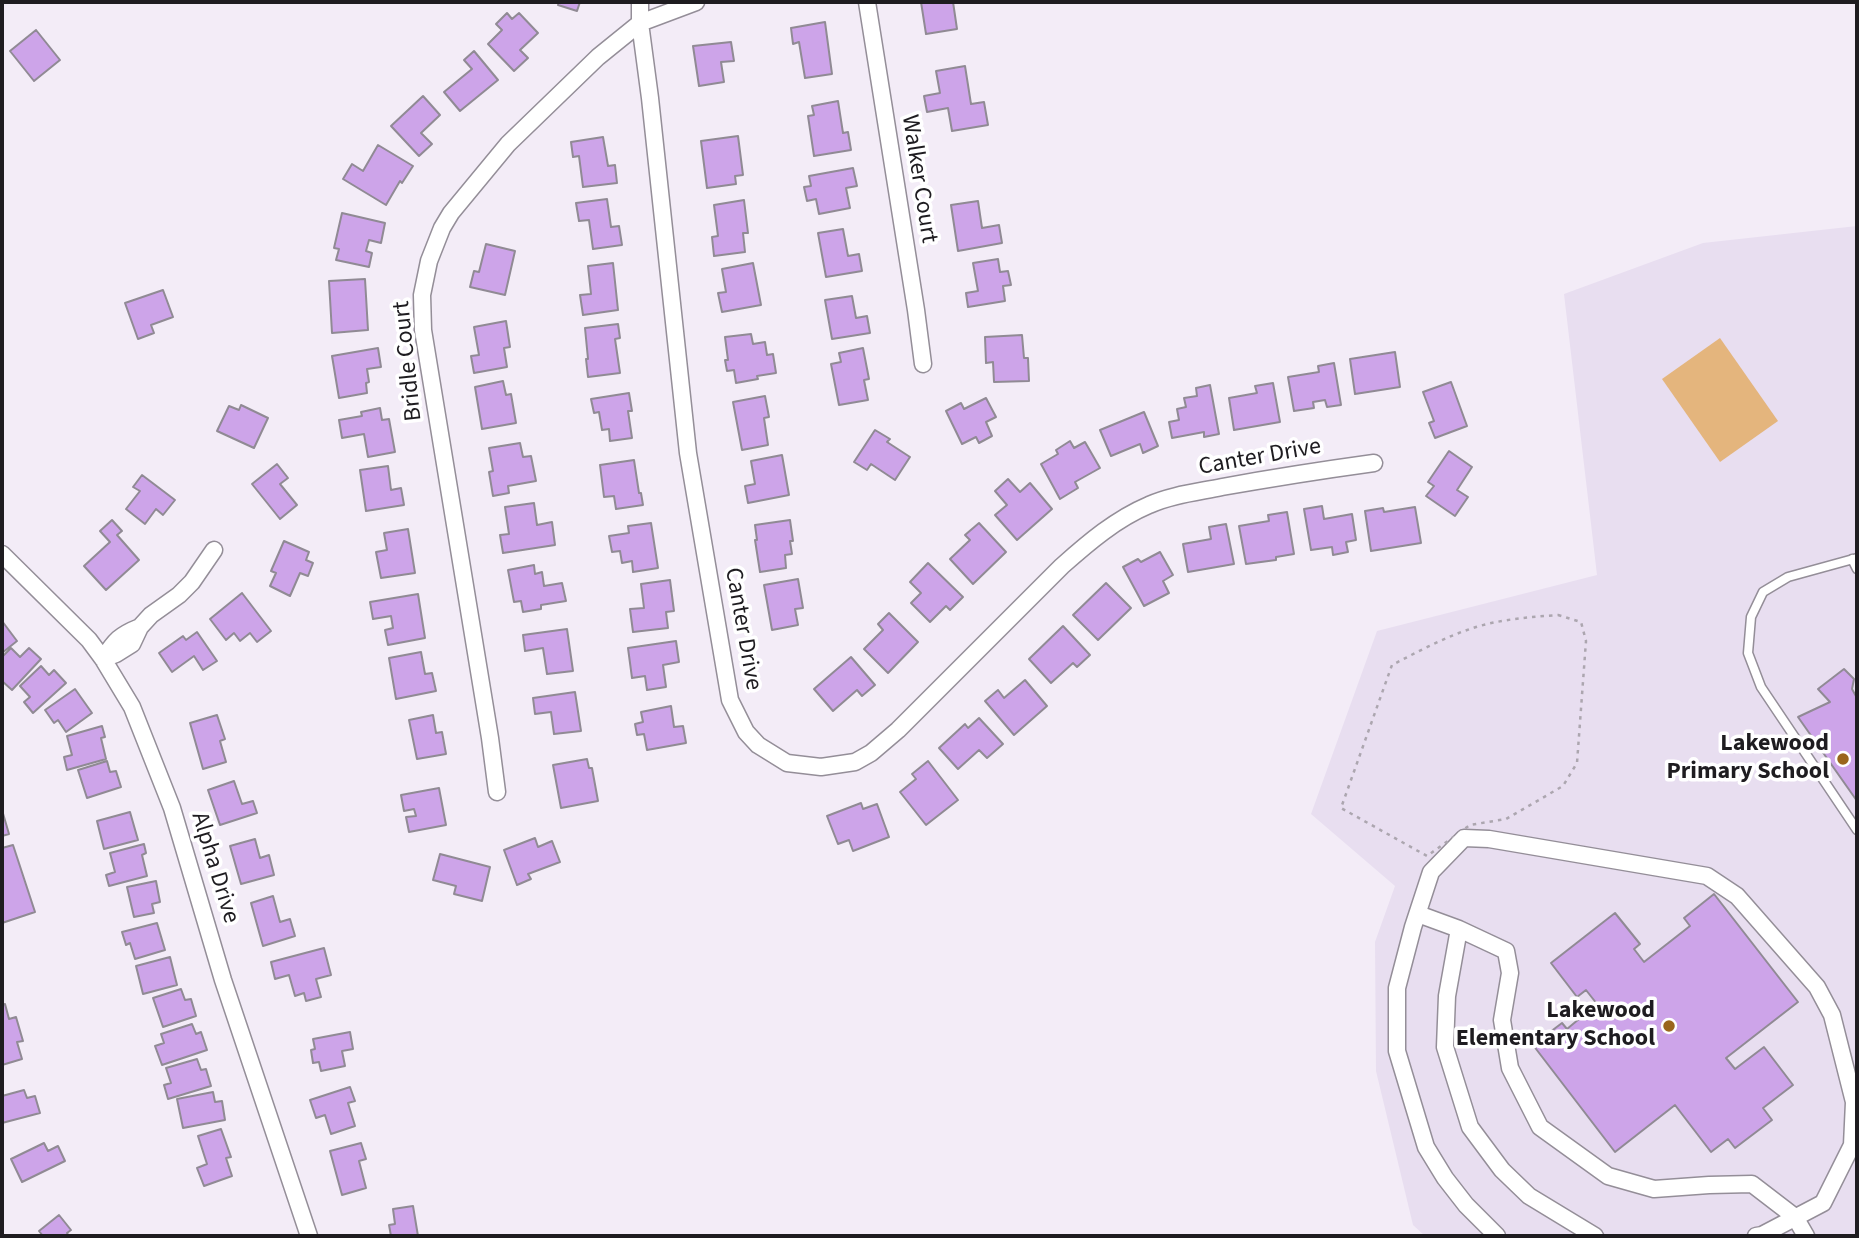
<!DOCTYPE html>
<style>
body{margin:0}
#map{position:relative;width:1859px;height:1238px;overflow:hidden;background:#f3ecf7;font-family:"Source Sans 3",sans-serif}
canvas{display:block}
.frame{position:absolute;inset:0;border:4px solid #1e1c20;pointer-events:none}
</style>
<div id="map">
<canvas width="1859" height="1238"></canvas>
<div class="frame"></div>
</div>
<script>
const context = document.querySelector('canvas').getContext('2d');
context.lineJoin = 'round';
function fill(path, color) {
  context.fillStyle = color;
  context.fill(path, 'evenodd');
}
function stroke(path, color, width, dash) {
  context.strokeStyle = color;
  context.lineWidth = width;
  context.lineCap = dash ? 'butt' : 'round';
  context.setLineDash(dash || []);
  context.stroke(path);
}
function label(font, color, halo, rows, align = 'center') {
  context.font = font + ' "Source Sans 3",sans-serif';
  context.lineWidth = 7;
  context.setLineDash([]);
  context.textBaseline = 'middle';
  context.strokeStyle = halo;
  context.fillStyle = color;
  for (const [text, x, y, turn = 0] of rows) {
    context.save();
    context.translate(x, y);
    context.rotate((+turn || 0) * Math.PI / 180);
    context.textAlign = isNaN(turn) ? turn : align;
    if (halo) context.strokeText(text, 0, 0);
    context.fillText(text, 0, 0);
    context.restore();
  }
}
const built = new Path2D(`
 M1857 226V1236H1425L1413 1225 1376 1071 1375 942 1395 886 1311 814 1377 631 1597 575 1564 294 1703 243Z`);
const green = new Path2D(`
 M1720 338 1778 421 1720 462 1662 379Z`);
const building = new Path2D(`
 M559 2H580L577 11 558 5Z
 M921 2H953L957 29 926 34Z
 M507 13 512 19 519 13 538 33 520 50 528 58 514 71 488 44 502 30 496 24Z
 M825 22 832 74 805 78 799 42 793 44 791 28Z
 M36 30 60 60 34 81 10 51Z
 M731 42 734 61 721 62 724 82 699 86 693 46Z
 M474 51 498 80 460 111 444 92 472 69 464 60Z
 M965 66 971 104 984 102 988 125 952 131 948 108 927 112 924 96 940 93 936 71Z
 M423 96 440 115 421 133 432 144 419 156 391 126Z
 M838 101 843 133 848 132 851 150 814 156 808 116 814 115 812 106Z
 M738 136 743 175 735 176 736 184 707 188 701 141Z
 M603 137 608 166 615 165 617 183 583 187 579 156 573 157 571 142Z
 M378 145 413 166 402 183 400 181 386 205 343 179 352 164 363 171Z
 M853 168 857 186 846 188 850 208 819 214 816 199 807 201 804 187 811 186 809 176Z
 M607 199 611 227 619 226 622 245 593 249 589 220 579 221 576 203Z
 M744 200 748 233H743L745 252 714 256 712 237 718 236 714 205Z
 M978 201 982 228 999 225 1002 243 958 251 951 205Z
 M342 213 385 223 381 243 369 240 366 251 372 253 369 267 336 260 339 249 334 248Z
 M843 229 848 256 859 254 862 271 826 277 818 233Z
 M486 244 515 251 505 295 470 287 474 271 479 272Z
 M998 259 1000 272 1008 271 1011 285 1003 286 1005 301 968 307 966 293 978 291 973 263Z
 M613 263 618 310 583 315 580 295 591 294 588 266Z
 M753 263 761 305 722 312 718 293 726 292 722 269Z
 M365 279 368 330 332 333 329 281Z
 M163 290 173 317 151 325 154 333 138 339 125 303Z
 M852 296 856 318 867 316 870 333 832 339 825 300Z
 M506 321 510 347 504 348 507 367 474 373 471 356 479 355 474 327Z
 M618 324 620 338 615 339 620 373 588 377 586 359H588L585 328Z
 M751 334 753 344 765 342 767 355 773 354 776 373 757 376 758 379 736 383 734 370 727 371 725 360H728L725 337Z
 M1022 335 1024 358H1028L1029 381 994 382 993 362 986 363 985 337Z
 M378 348 381 367 367 369 369 382 366 383 367 393 339 398 332 356Z
 M863 348 869 379 864 380 868 400 839 405 831 364 841 362 839 353Z
 M1395 352 1400 387 1355 394 1350 359Z
 M1334 363 1341 405 1327 407 1325 400 1313 402 1314 408 1294 411 1288 377 1319 372 1318 366Z
 M503 381 506 395 511 394 516 423 482 429 475 387Z
 M1451 382 1467 426 1435 438 1429 423 1434 421 1423 392Z
 M1273 383 1280 422 1234 430 1229 398 1257 393 1255 386Z
 M1210 385 1219 434 1204 437V432L1172 438 1169 422 1179 420 1177 409 1186 407 1184 398 1197 396 1196 388Z
 M629 393 632 411H628L632 438 610 441 609 429 602 430 599 412 594 413 591 399Z
 M765 396 769 417 764 418 768 445 742 450 733 402Z
 M986 398 996 417 986 422 992 436 979 443 976 437 962 444 946 411 961 403 964 409Z
 M241 405 268 418 254 448 217 431 229 406 239 410Z
 M380 408 382 420 389 419 395 452 368 457 364 434 342 438 339 420 362 416 361 412Z
 M1144 412 1158 446 1143 453 1140 444 1111 456 1100 430Z
 M875 430 890 439 887 442 910 457 895 480 871 464 867 470 854 462Z
 M1070 441 1074 448 1085 442 1100 468 1075 482 1078 488 1060 499 1041 464 1058 454 1056 450Z
 M520 443 523 457 531 456 536 481 508 486 509 493 493 496 489 472 493 471 489 448Z
 M1449 451 1472 467 1457 490 1468 497 1455 516 1426 496 1434 486 1428 482Z
 M782 455 789 495 748 503 745 486 755 484 751 461Z
 M634 460 639 493H641L643 505 616 509 614 496 604 497 600 465Z
 M277 464 288 478 280 484 297 505 280 519 252 484Z
 M388 466 391 490 401 488 404 505 366 511 360 470Z
 M142 475 175 500 163 515 156 509 145 524 126 509 140 491 133 487Z
 M1008 479 1020 492 1030 483 1052 509 1017 540 995 515 1007 505 995 491Z
 M534 503 537 525 552 522 555 545 503 553 500 535 509 534 505 507Z
 M1322 506 1324 519 1352 514 1356 540 1346 542 1348 552 1333 555 1332 547 1311 550 1304 509Z
 M1415 507 1421 543 1371 551 1365 511 1383 508 1384 512Z
 M1287 512 1294 554 1276 557V560L1246 564 1239 526 1269 521 1268 515Z
 M112 520 122 531 117 535 139 560 106 590 84 566 110 542 100 531Z
 M790 520 793 541H790L792 554 785 555 786 568 760 572 755 540H757L755 525Z
 M651 523 658 568 633 572 632 561 622 563 620 551 612 552 609 536 629 533 628 526Z
 M979 523 1006 552 973 584 950 559 970 540 965 535Z
 M1226 524 1234 564 1188 572 1183 544 1211 539 1209 527Z
 M408 529 415 573 381 578 376 552 387 550 384 533Z
 M284 541 309 552 306 560 313 563 308 576 300 573 290 596 270 586 276 573 271 571Z
 M1160 552 1173 575 1163 581 1169 593 1144 606 1123 567 1138 559 1141 562Z
 M928 563 963 597 950 610 946 606 930 622 911 603 921 593 910 582Z
 M534 565 535 574 542 572 544 586 562 583 566 601 541 605V609L523 612 521 601 514 602 508 570Z
 M798 579 803 608 795 609 798 625 772 630 764 585Z
 M670 580 674 611 666 612 668 628 633 632 630 609 644 608 641 584Z
 M1106 583 1131 608 1098 640 1073 615Z
 M242 593 271 631 257 642 250 633 240 641 234 633 226 640 210 619Z
 M418 594 425 638 388 645 385 630 393 628 391 616 373 619 370 602Z
 M889 613 918 642 888 673 864 649 883 630 878 624Z
 M2 621 17 641 2 653Z
 M1063 626 1090 655 1077 667 1073 663 1051 683 1029 659Z
 M567 629 573 671 547 674 543 648 525 651 523 635Z
 M197 632 217 661 203 670 194 656 172 672 159 653 183 636 186 640Z
 M676 641 679 662 663 665 666 687 647 690 645 676 632 678 628 648Z
 M11 648 20 657 29 648 41 659 12 690 2 681V657Z
 M421 652 425 674 432 673 436 691 396 699 389 658Z
 M851 657 875 685 862 696 857 690 833 711 814 689Z
 M41 666 49 675 54 670 66 683 33 713 24 702 30 697 20 686Z
 M1844 669 1854 679 1852 689 1857 698V801L1798 717 1830 702 1818 689Z
 M1025 680 1047 706 1014 735 985 701 998 690 1004 698Z
 M75 689 92 713 66 732 58 720 54 723 45 710Z
 M575 692 581 731 554 734 551 712 535 714 533 698Z
 M671 706 674 727 683 726 686 743 647 750 644 734 637 735 635 724 643 722 641 712Z
 M217 715 225 739 220 741 226 762 203 769 190 723Z
 M433 715 436 733 442 732 446 754 417 759 409 720Z
 M979 718 1003 744 987 758 979 750 958 769 939 748 965 724 968 728Z
 M102 726 105 737 101 738 106 759 67 770 64 757 72 755 67 736Z
 M587 759 589 768H592L598 801 561 808 553 765Z
 M107 761 110 772 116 771 121 787 87 798 78 770Z
 M928 761 958 800 926 825 900 792 916 779 912 774Z
 M234 781 242 804 253 801 257 813 220 825 208 790Z
 M439 788 446 825 409 832 406 817 416 816 414 809 404 811 401 795Z
 M861 803 863 809 877 804 889 837 853 851 849 840 838 844 827 816Z
 M2 810 9 834 2 836Z
 M130 812 138 840 104 849 97 821Z
 M535 838 538 847 552 841 560 862 528 874 531 879 517 885 504 850Z
 M255 839 260 858 269 855 274 875 241 884 230 846Z
 M144 844 146 853 142 855 147 876 109 886 106 875 115 872 110 853Z
 M13 845 35 912 2 923V848Z
 M440 854 490 867 482 901 454 894 456 886 433 880Z
 M156 881 160 902 152 904 154 913 134 917 127 887Z
 M1714 894 1798 1002 1726 1058 1735 1069 1764 1047 1793 1085 1763 1108 1772 1120 1735 1148 1728 1139 1711 1152 1675 1105 1615 1152 1533 1045 1562 1023 1567 1029 1597 1004 1586 990 1577 997 1551 963 1615 913 1640 944 1634 949 1644 962 1690 926 1684 918Z
 M273 896 280 922 290 919 295 936 263 946 251 903Z
 M157 923 165 950 135 959 130 943 126 945 122 932Z
 M324 948 331 975 316 979 321 997 306 1001 304 993 295 996 289 975 275 979 271 962Z
 M170 957 177 985 143 994 136 966Z
 M181 989 185 1000 191 999 196 1016 163 1027 153 998Z
 M5 1004 9 1019 16 1017 23 1041 17 1042 22 1059 2 1065V1005Z
 M192 1024 196 1034 201 1032 207 1050 162 1065 155 1046 164 1043 161 1034Z
 M350 1032 353 1049 342 1051 345 1066 321 1071 319 1062 313 1063 311 1050 315 1049 313 1039Z
 M197 1059 201 1070 206 1069 211 1086 168 1099 164 1085 171 1083 166 1068Z
 M350 1087 355 1101 348 1103 355 1126 331 1134 325 1115 316 1118 310 1100Z
 M24 1090 27 1098 35 1096 40 1113 2 1123V1096Z
 M213 1092 215 1102 222 1101 225 1120 183 1128 177 1099Z
 M221 1129 231 1157 226 1158 232 1176 204 1186 197 1168 207 1164 198 1136Z
 M44 1143 48 1151 58 1146 65 1161 22 1182 11 1159Z
 M361 1143 366 1159 359 1161 366 1188 342 1195 330 1151Z
 M413 1206 418 1236H391L389 1225 395 1224 393 1209Z
 M59 1215 71 1230 67 1233 69 1236H43L39 1231Z`);
const path = new Path2D(`
 M1558 615 1581 622 1586 641 1577 763 1563 786 1506 819 1470 825 1427 856 1341 808 1392 665C1419 651 1447 636 1476 627 1503 619 1530 617 1558 615Z`);
const service = new Path2D(`
 M1857 558 1788 577 1763 592 1751 617 1748 653 1761 687 1857 830
 M1852 559 1857 569`);
const minor = new Path2D(`
 M640 2V23L650 98 688 453 730 700 746 732 758 745 787 763 821 767 855 762 871 753 898 730 1062 566C1089 542 1116 519 1149 505 1171 495 1198 492 1222 487 1272 478 1323 470 1374 463
 M867 2 916 310 923 364
 M2 554 89 640 103 659 132 707 172 808 223 980 309 1236
 M103 659 116 654 132 644 140 627 151 615 179 595 192 582 214 550
 M103 659C115 640 120 635 140 627
 M497 792 490 738 423 330 422 295 429 261 442 228 451 213 508 144 598 57 640 23 696 2
 M1418 914 1459 929 1506 951 1510 973 1502 1020 1510 1068 1540 1127 1608 1176 1654 1189 1709 1185 1752 1184 1795 1217 1806 1236
 M1459 929 1447 996 1445 1047 1470 1127 1502 1170 1529 1196 1595 1236
 M1497 1236 1466 1205 1445 1178 1426 1147 1397 1051V988L1413 927 1431 872 1464 838 1489 839 1707 876 1737 896 1817 987 1832 1015 1854 1102 1852 1145 1823 1203 1762 1235 1756 1236`);
const markers = [
 [1843,759,7,"#9a661c"],
 [1669,1026,7,"#9a661c"]
];
const streetNames = [
 ["Walker Court",918,179,81],
 ["Bridle Court",409,361,-96],
 ["Canter Drive",1260,458,-10],
 ["Canter Drive",742,629,80],
 ["Alpha Drive",214,868,73]
];
const poiNames = [
 ["Lakewood",1829,745],
 ["Primary School",1829,773],
 ["Lakewood",1655,1012],
 ["Elementary School",1655,1040]
];
fill(built, '#e8def0');
fill(green, '#e4b57d');
fill(building, '#cda4e9');
stroke(building, '#908a94', 2);
stroke(service, '#948e98', 11);
stroke(minor, '#948e98', 19);
stroke(path, '#aca6af', 2.5, [3.5, 5]);
stroke(service, '#fff', 8);
stroke(minor, '#fff', 16);
for (const [x, y, r, color] of markers) {
  const dot = new Path2D();
  dot.arc(x, y, r, 0, 2 * Math.PI);
  context.fillStyle = color;
  context.fill(dot);
  stroke(dot, '#fff', 2.5);
}
label('24px', '#1e1c20', '#fff', streetNames);
label('bold 24px', '#1e1c20', '#fff', poiNames, 'right');
</script>
